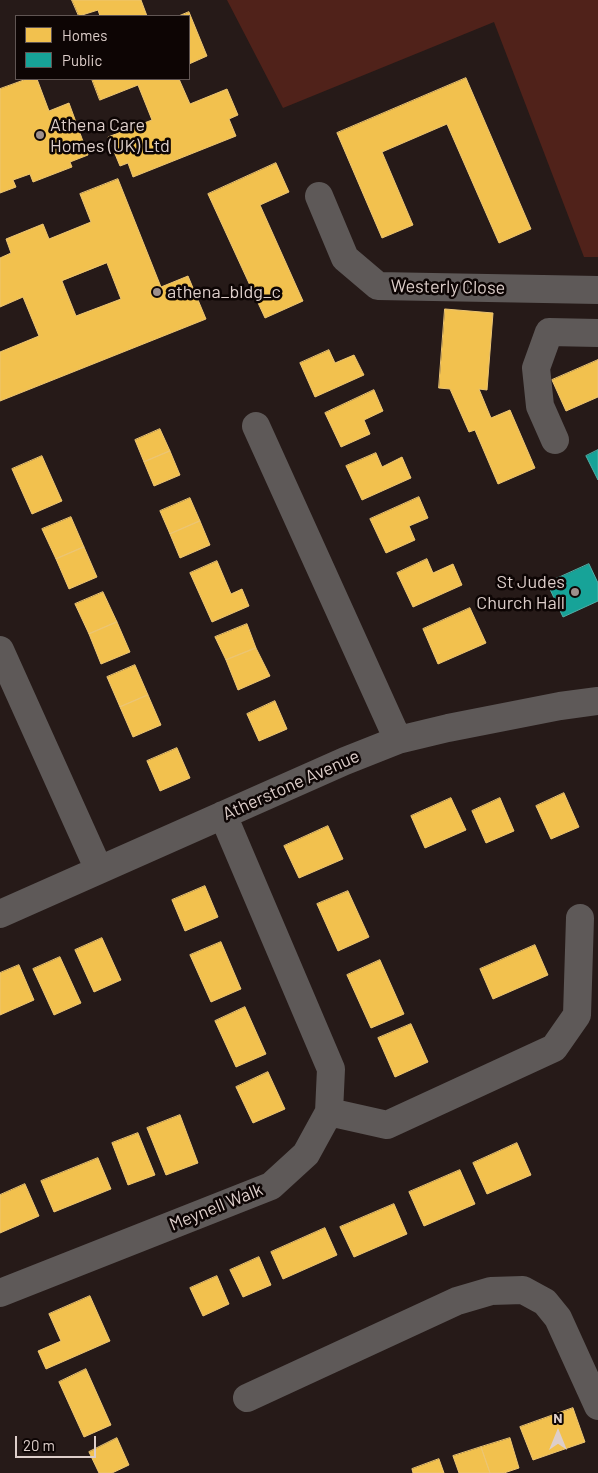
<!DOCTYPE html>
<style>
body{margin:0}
#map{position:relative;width:598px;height:1473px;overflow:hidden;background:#261a18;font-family:Barlow,sans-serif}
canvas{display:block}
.legend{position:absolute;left:15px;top:15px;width:175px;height:65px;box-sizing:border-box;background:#0d0504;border:1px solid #605553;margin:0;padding:6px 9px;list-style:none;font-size:15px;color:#ddceca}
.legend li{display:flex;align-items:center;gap:10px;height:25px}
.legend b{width:25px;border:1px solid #605553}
.north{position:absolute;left:533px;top:1408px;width:50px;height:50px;-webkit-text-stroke:4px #0d0504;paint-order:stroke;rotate:0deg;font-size:14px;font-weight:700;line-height:20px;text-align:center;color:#ddceca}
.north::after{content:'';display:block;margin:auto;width:18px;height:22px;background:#ddceca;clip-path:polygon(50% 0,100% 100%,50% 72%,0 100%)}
.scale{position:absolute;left:15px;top:1436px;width:81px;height:22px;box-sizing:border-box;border:2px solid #ddceca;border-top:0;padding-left:6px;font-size:15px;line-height:18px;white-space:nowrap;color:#ddceca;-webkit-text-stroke:4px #0d0504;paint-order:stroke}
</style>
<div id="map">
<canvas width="598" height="1473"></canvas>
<ul class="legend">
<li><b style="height:14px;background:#f2c14e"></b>Homes</li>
<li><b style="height:14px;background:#17a398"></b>Public</li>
</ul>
<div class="north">N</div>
<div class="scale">20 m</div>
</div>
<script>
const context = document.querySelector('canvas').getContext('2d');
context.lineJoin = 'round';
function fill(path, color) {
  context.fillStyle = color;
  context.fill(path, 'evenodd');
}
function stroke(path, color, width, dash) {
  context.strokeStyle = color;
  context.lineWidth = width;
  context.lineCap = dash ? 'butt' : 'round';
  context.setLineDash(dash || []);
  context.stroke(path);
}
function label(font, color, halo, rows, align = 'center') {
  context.font = font + ' Barlow,sans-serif';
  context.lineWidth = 5;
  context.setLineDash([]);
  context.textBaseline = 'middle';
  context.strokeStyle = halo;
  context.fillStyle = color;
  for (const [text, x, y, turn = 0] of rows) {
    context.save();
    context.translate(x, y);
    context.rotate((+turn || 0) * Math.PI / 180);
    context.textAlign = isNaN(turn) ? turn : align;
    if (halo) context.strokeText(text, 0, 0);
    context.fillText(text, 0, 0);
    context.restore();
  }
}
const green = new Path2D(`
 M227 0H598V257H584L494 22 283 108Z`);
const homes = new Path2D(`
 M72 0H141L147 16H100L98 10 79 16Z
 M189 12 207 56 189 64V16H179Z
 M466 78 531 229 499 243 447 124 382 152 413 225 382 238 337 133Z
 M27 79H37L49 111 69 103 88 155 70 162 72 167 33 182 30 174 13 180 16 187 0 193V89Z
 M92 79H179L190 104 227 89 238 115 229 119 236 136 133 177 128 163 120 166 108 137 152 120 138 85 100 100Z
 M276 163 289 192 260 205 303 301 265 318 208 194Z
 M118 179 161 287 188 276 206 319 0 401V352L39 336 23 297 0 307V258L11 253 6 239 43 224 49 239 91 222 80 194ZM107 263 121 299 76 316 62 281Z
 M445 309 493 313 487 390 479 389 491 418 510 410 535 468 498 484 475 430 469 432 450 389 439 388Z
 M329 350 335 363 354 355 364 375 315 397 300 363Z
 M598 360V397L566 411 552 380Z
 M374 390 383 411 364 420 370 434 341 447 325 413Z
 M160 429 170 451 144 462 135 440Z
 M170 451 180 475 154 486 144 462Z
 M376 453 382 467 402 457 411 478 362 500 346 466Z
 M42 456 62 501 32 514 12 469Z
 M419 497 428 518 409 526 415 540 386 553 370 519Z
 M190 498 200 521 170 534 160 511Z
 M71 517 84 547 56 559 42 529Z
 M200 521 210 545 180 558 170 534Z
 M84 547 97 577 69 589 56 559Z
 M427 559 433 573 453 564 462 585 413 607 397 573Z
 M217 561 231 594 242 589 249 606 212 622 190 573Z
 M103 592 117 622 89 634 75 604Z
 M470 608 486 643 438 664 423 629Z
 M117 622 130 652 101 664 89 634Z
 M247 624 256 648 226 660 215 637Z
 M256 648 270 676 238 690 226 660Z
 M135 665 148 695 120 707 107 677Z
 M148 695 161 725 133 737 120 707Z
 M275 701 287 729 259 741 247 714Z
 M177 748 190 778 160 791 147 761Z
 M564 793 579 827 551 839 536 806Z
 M451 798 466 830 425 848 411 816Z
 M500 798 514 831 486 843 472 811Z
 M328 826 343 859 299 878 284 846Z
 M205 886 218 917 185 931 172 900Z
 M348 891 369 937 338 951 317 904Z
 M102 938 121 980 94 992 75 950Z
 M221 942 241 989 211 1002 190 955Z
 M535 945 548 975 493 999 480 969Z
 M60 957 81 1003 54 1015 33 969Z
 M380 960 404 1014 371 1028 347 975Z
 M19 965 34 1000 0 1015V973Z
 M245 1007 266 1054 236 1067 215 1021Z
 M411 1024 428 1062 395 1077 378 1038Z
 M268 1072 285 1109 253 1123 236 1087Z
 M180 1115 198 1163 166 1175 147 1128Z
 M138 1133 155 1175 128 1185 112 1143Z
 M517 1143 531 1175 487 1194 473 1163Z
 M98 1158 111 1189 54 1212 41 1181Z
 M460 1170 475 1204 424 1226 409 1192Z
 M25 1184 39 1216 0 1233V1195Z
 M394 1204 407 1234 354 1257 340 1227Z
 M325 1228 337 1255 283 1279 271 1252Z
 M259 1257 271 1285 243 1297 230 1270Z
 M217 1276 229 1304 203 1316 190 1288Z
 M90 1296 110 1341 46 1369 38 1351 61 1341 49 1314Z
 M86 1369 111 1425 84 1437 59 1382Z
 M573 1408 585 1442 533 1460 520 1427Z
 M117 1438 129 1465 112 1473H99L89 1452Z
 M510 1438 519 1468 504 1473H490L481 1447Z
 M481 1447 490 1473H459L453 1456Z
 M439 1459 444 1473H413L412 1469Z`);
const public = new Path2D(`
 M598 450V480L586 456Z
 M589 564 598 583V601L563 617 547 583Z`);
const minor = new Path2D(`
 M319 196 345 258 378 286 598 290
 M256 426 398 740
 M555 440 540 406 536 368 549 332 598 333
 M0 650 99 870
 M0 914 345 761 398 740 448 728 560 706 598 701
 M329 1112 387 1125 554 1048 577 1015 580 918
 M0 1293 271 1186 306 1154 329 1112 331 1069 223 815
 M247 1398 457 1301 491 1291 523 1290 545 1302 558 1318 598 1406`);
const markers = [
 [40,135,5,"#9d8f8c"],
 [157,292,5,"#9d8f8c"],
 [575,592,5,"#9d8f8c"]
];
const poiNames = [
 ["Athena Care",50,125],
 ["Homes (UK) Ltd",50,146],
 ["athena_bldg_c",167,292],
 ["St Judes",565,582,"right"],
 ["Church Hall",565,603,"right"]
];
const streetNames = [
 ["Westerly Close",448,287,1],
 ["Atherstone Avenue",291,785,-24],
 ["Meynell Walk",216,1207,-22]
];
fill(green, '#50221a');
fill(homes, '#f2c14e');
stroke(homes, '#ecc573', 1);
fill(public, '#17a398');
stroke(public, '#52b0a7', 1);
stroke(minor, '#5e5958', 28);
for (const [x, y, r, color] of markers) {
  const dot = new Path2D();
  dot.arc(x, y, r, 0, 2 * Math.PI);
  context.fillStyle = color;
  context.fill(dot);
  stroke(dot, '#0d0504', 2);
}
label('18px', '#ddceca', '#0d0504', poiNames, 'left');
label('18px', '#ddceca', '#0d0504', streetNames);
</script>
